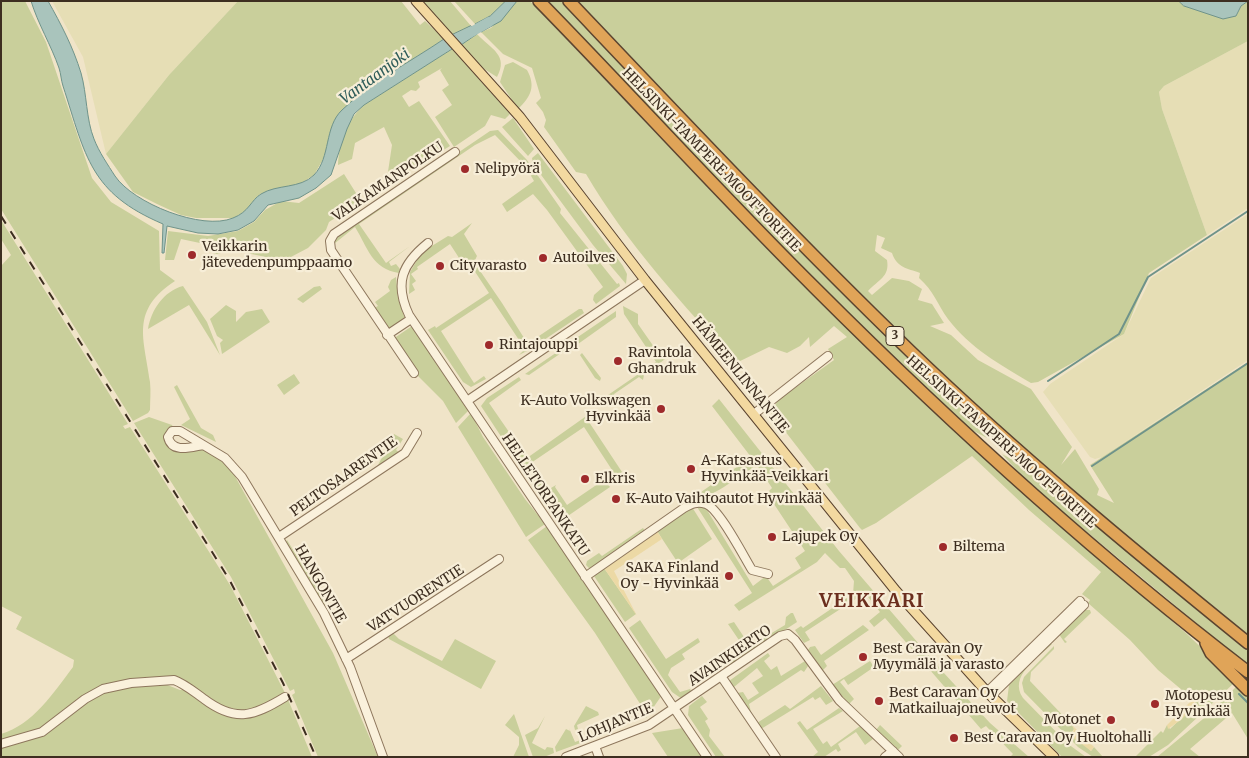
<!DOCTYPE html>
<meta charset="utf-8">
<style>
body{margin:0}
#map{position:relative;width:1249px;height:758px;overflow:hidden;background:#f0e4c8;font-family:Merriweather,serif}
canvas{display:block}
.frame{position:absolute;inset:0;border:2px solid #3d2e20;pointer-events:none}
</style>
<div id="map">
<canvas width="1249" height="758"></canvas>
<div class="frame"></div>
</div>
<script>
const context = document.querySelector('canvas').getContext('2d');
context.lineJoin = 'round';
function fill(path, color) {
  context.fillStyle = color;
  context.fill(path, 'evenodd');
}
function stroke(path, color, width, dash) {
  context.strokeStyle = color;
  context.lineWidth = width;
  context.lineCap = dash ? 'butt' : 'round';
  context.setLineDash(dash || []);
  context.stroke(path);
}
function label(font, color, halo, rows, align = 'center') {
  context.font = font + ' Merriweather,serif';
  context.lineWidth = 4.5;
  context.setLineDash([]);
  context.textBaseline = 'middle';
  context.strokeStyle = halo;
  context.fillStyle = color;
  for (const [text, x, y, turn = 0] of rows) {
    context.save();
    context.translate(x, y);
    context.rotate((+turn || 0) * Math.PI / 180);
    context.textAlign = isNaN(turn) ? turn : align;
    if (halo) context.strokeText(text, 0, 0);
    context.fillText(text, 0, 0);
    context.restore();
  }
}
const farmland = new Path2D(`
 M52 1H238L169 75 106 154 83 57Z
 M1248 41V208L1207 235 1162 109 1159 92 1164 86Z
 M1248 214V360L1102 457 1095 459 1090 457 1043 392 1050 384 1124 334 1151 278Z`);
const green = new Path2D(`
 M1 1H25L46 42 92 178 111 202 159 231 160 270 175 281C130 311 144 337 150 382 151 391 150 401 150 410L148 413 133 421 1 209Z
 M238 1H401L420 25 425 21 444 39 377 83 331 130 325 156 314 175 300 184 260 194 249 209 234 218H196L181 215 157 204 133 192 106 154 169 75Z
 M422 1H450L471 26 452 35Z
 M454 1H506L490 16 475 24Z
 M517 1H530L756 238 866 347 999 472 1187 634 1248 693V739L1232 713 1190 749 1200 757H1157L1203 719 1237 686 1234 683 1168 745 1149 757H1135L1161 731 1163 733 1167 725 1170 729 1196 704 1194 700 1158 670 1130 640 1088 603 1090 600 1082 594 1101 572 1029 510 972 456 876 523 862 530 860 528 771 413 778 400 834 360 828 349 847 337 834 326 810 347 809 337 800 346 787 353 769 347 736 363C682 303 627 244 586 174L576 172 544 127 546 120 543 112 536 103 541 98 532 68 503 54 481 32 491 28Z
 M545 1H563L753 202 981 423 987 438 968 428 793 260Z
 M577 1H1179L1184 6 1236 16 1241 6 1248 1V41L1164 86 1159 92 1162 109 1207 235 1149 273 1124 334 1038 382 1031 383C999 364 970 348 948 319 937 304 934 291 919 278L920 273C907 268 897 268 892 253L881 248 885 238 877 235 875 251 887 260C890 277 878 280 868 291L872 295 892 278 909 281 922 289 918 300 932 304 944 323 930 326 951 335 978 360 1031 389 1072 447 1061 465 1075 449 1099 489 1097 495 1114 503 1090 465 1248 362V636C1141 549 1035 461 935 366 811 249 696 124 577 1Z
 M477 34C491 49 509 55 497 77L481 67 461 45Z
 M452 49 510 114 505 119 491 115 485 126 454 147 435 117 452 105 442 90 449 85 440 70 442 68 418 82 420 87 416 91 411 90 402 96 409 107 419 101 450 146 386 185 392 145 384 127 355 143 352 159 338 165C339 143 347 120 364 105Z
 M513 62 527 70C536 86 531 97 518 109L500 82 505 65Z
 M513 118 534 149 528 156 502 127Z
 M498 130 527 160 561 209 560 213 617 284 619 283 620 286 596 304 593 300 594 295 603 287 547 210 533 194 507 212 502 204 534 181 526 167 495 135 475 145 359 224 386 263 410 246 389 262 391 266 396 264 400 269 399 273C372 269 368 248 355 227L334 244V237L490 131Z
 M538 153 623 266 627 274 626 284 593 245 533 164 532 158Z
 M344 174 361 201 329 222 326 230 308 248 287 259H275L233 250 217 254 213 253 214 246 181 239 174 260H165L168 231 208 236 238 231 254 222 265 210 281 201 299 203Z
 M1 220 128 424 123 426 125 429 130 427 230 585 285 693 268 705 247 712 224 708 183 681 99 688 78 699 60 715 38 730 1 742V734C33 725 54 692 73 667L74 660 16 629 22 617 1 606V266L11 255 1 239Z
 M472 223 464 234 477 256 474 262 502 303 531 349 519 355 525 349 491 298 441 331 474 383 484 376 486 379 471 387 463 382 428 330 435 326 436 328 489 293 468 261 463 264 450 244 417 267 418 269 411 274 416 281 412 284 415 290 409 294 410 272 422 252 448 236 452 237Z
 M396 277 398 298 405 319 388 330 372 309 378 306 375 302 390 291 388 287 391 280Z
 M183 286 207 322 220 355 189 305 148 329C151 310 164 291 183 286Z
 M320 286 322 289 303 303 297 299 314 287Z
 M226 305 236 311V322L246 312 262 309 270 322 222 354 220 343 223 340 217 336 210 319Z
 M623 306 638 314V324L661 357 673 353 644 375 643 380 639 377 614 394 615 399 613 400 608 395 656 362 624 314Z
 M579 309H582L584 313 538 344 539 336Z
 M616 311V317L578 344 572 341Z
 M412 326 469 410 456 423 443 401 418 376 393 339Z
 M566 346 567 349 529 375 525 374Z
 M582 353 601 378 600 381 595 378 580 355Z
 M294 374 300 383 284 395 277 385Z
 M519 377 521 380 489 403 527 458 592 412 594 414 587 419 622 472 606 482 610 487 562 520 584 556 580 555 528 478 535 474 546 491 556 485 555 487 567 505 614 473 584 427 528 465 530 469 525 473 481 406 487 398Z
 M177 385 201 428 213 435 216 442 181 425 190 419 174 387Z
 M719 399 839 551 943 672 990 723 1029 757H1010L1013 754 986 726 981 729 885 618 874 627 869 621 880 612 865 593 805 632 810 640 804 643 795 630 801 626 803 628 853 594 854 581 845 568H840L825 553 817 562 739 611 734 605 752 593 697 507 703 506 707 510 753 586 766 576 773 586 801 568 795 558 805 551 772 501 768 492 772 488 757 465C734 479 715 497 688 502L687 498 694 497 751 457 712 406Z
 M471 413 483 437 525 499 545 524 526 537 458 427Z
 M149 417 172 425 173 427 166 434V441L177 451 203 449 220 459 231 469 333 653 378 757H318L292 695 295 693 294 689 290 691 231 577 134 423Z
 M394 434 403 439 396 450 400 453 376 469Z
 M1002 454 1035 472 1193 607 1248 650V666L1028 483Z
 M692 507 712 539 678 563 657 531Z
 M547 526 662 695 646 718 644 710 595 633 528 540Z
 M643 528 645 531 591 570 586 565 587 561 599 553 602 556Z
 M287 540 321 595 325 604 324 606 286 542Z
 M604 568 636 614 625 622 594 576Z
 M1083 610H1090L1091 613 1064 639 1067 642 1065 643 1058 633Z
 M791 613H793L797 622 730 666 731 658 745 649 728 624 734 622 750 646 785 625 786 617Z
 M640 620 666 659 698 638 700 642 682 654 685 659 671 668 668 675 680 692 690 689 692 693 682 699 672 692 629 628Z
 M863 625 869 630 824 661 827 666 822 671 808 650 810 647 815 646 821 655Z
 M393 633 399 639 442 661 455 639 496 661 481 689 389 639 388 636Z
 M1049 644H1052C1038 658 1008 676 1023 698L1068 744 1086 757H1062L1007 701 1009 685Z
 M1054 646V649L1031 672 1030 681 1072 725 1074 729 1072 732 1091 751 1094 747 1103 757H1093L1078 747 1024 692 1022 683 1024 677Z
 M768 653 770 656 764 661 771 670 777 666 781 676 805 661 808 666 804 672 801 670 798 672 749 704 752 716 737 693 743 692 748 700 759 693 752 683 763 676 757 668 734 687 729 681Z
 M870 661 874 667 848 685 844 679 840 682 854 699 849 704 832 685Z
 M165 684 180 690 186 689 206 704 250 717 267 711 287 697 312 757H1V747L31 738 93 696 118 687Z
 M821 686 833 701 826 705 820 697 815 700 813 697 761 729 757 723 785 705 790 709Z
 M702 696 707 702 700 707 708 719 705 721 710 730 709 736 725 757H716L688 715 689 706Z
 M586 706 598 712 599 715 577 725 578 729 575 730 574 726Z
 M839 708 843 711 813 729 823 744 827 741 831 747 860 726 873 739 865 745 856 732 838 744 841 750 838 752 836 749 824 757H812L818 752 797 723 800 721 807 730Z
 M514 714 529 757H513L519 745V737L505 725Z
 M545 716 532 743 545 750 547 747 553 748 554 753 544 757H533L525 735 538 728Z
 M880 725 902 746 898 750 876 730Z
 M569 728 575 742 606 731 608 733 556 752 555 747 566 729 570 731Z
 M683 728 702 757H668L652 733Z`);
const sand = new Path2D(`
 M657 531 662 539 614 571 637 616 604 568Z
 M1192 700 1196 704 1182 719 1168 729 1167 725Z
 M1072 725 1094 747 1091 751 1071 736 1074 729Z`);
const water = new Path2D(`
 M31 1H48C61 24 73 47 81 73 87 94 86 119 94 139 99 152 108 165 115 176 133 203 202 231 233 218 249 212 251 200 261 194 277 184 300 189 314 175 331 157 324 127 342 110 371 82 410 62 444 39L452 49 364 105 354 114 347 129 331 175 316 188 299 198 268 205 254 221 238 230 218 234 198 233 167 226 164 253H162L163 224C90 193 86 157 63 86 61 80 61 74 59 68 51 45 38 24 31 1Z
 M506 1H517L501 21 481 32 475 24 490 16Z
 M1179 1H1248L1241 6 1236 16 1223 19 1184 6Z
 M471 26 477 34 461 45 452 35Z`);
const stream = new Path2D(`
 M1048 381 1119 334 1148 277 1248 211
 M1092 466 1248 363
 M1239 694 1248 703`);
const river = new Path2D(`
 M436 52 489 22`);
const minor = new Path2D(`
 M428 243C402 264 394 283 409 315L707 757
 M387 335 411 319
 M414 373 331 250 330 241 334 234 455 152
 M467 401 645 280
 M754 414 828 356
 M203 445C191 447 172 454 168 437L172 431H180L225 458 242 477 324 613 350 667 383 757
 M279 537 405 453 417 433
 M585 577 684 508C691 504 697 501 706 504 719 508 744 557 752 570L768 574
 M346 659 499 559
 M721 676 776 757
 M987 692 1080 601
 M991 696 1084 605
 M1 744 42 732 85 699 103 689 131 683 174 680C185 684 194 692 204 699 236 723 254 716 285 697
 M595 746 599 757
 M566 757 649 725 780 636 788 634 795 640 839 700 899 757
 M885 757 893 751`);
const major = new Path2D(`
 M416 1 520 117 645 280 896 591 987 692 1054 757`);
const highway = new Path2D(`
 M539 1C632 96 721 195 815 288 951 424 1095 555 1248 672
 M569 1C681 119 793 238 910 351 1017 454 1132 549 1248 643
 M1206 643 1211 653 1248 690`);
const rail = new Path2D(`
 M1 216 229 579 283 683 316 757`);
const markers = [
 [465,169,5,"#9e2a2b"],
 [192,255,5,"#9e2a2b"],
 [543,258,5,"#9e2a2b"],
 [440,266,5,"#9e2a2b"],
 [489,345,5,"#9e2a2b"],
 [618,361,5,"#9e2a2b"],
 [661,409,5,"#9e2a2b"],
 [691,469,5,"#9e2a2b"],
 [585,479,5,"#9e2a2b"],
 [616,499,5,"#9e2a2b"],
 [772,537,5,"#9e2a2b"],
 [943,547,5,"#9e2a2b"],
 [729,576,5,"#9e2a2b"],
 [863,657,5,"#9e2a2b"],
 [879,701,5,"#9e2a2b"],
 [1155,704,5,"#9e2a2b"],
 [1111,720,5,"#9e2a2b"],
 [954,738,5,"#9e2a2b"]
];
const shields = [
 [895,336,18]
];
const shieldNames = [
 ["3",895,336]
];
const streetNames = [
 ["HELSINKI-TAMPERE MOOTTORITIE",711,160,46],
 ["VALKAMANPOLKU",388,182,-34],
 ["HÄMEENLINNANTIE",740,375,51],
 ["HELSINKI-TAMPERE MOOTTORITIE",1001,442,42],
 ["PELTOSAARENTIE",344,477,-35],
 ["HELLETORPANKATU",545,495,56],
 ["HANGONTIE",320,584,60],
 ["VATVUORENTIE",416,599,-33],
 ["AVAINKIERTO",730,656,-34],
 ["LOHJANTIE",616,723,-23]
];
const poiNames = [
 ["Nelipyörä",475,169],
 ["Veikkarin",202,247],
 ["jätevedenpumppaamo",202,263],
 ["Autoilves",553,258],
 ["Cityvarasto",450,266],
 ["Rintajouppi",499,345],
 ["Ravintola",628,353],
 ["Ghandruk",628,369],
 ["K-Auto Volkswagen",651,401,"right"],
 ["Hyvinkää",651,417,"right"],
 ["A-Katsastus",701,461],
 ["Hyvinkää-Veikkari",701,477],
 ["Elkris",595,479],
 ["K-Auto Vaihtoautot Hyvinkää",626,499],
 ["Lajupek Oy",782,537],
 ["Biltema",953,547],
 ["SAKA Finland",719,568,"right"],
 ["Oy - Hyvinkää",719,584,"right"],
 ["Best Caravan Oy",873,649],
 ["Myymälä ja varasto",873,665],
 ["Best Caravan Oy",889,693],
 ["Matkailuajoneuvot",889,709],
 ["Motopesu",1165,696],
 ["Hyvinkää",1165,712],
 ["Motonet",1101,720,"right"],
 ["Best Caravan Oy Huoltohalli",964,738]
];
const waterNames = [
 ["Vantaanjoki",375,77,-36]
];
const districtNames = [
 ["VEIKKARI",872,602]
];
fill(farmland, '#e6deb5');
fill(green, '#c9cf9b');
fill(sand, '#ecd9a5');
fill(water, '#a9c4bc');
stroke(water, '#6f938a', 1);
stroke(stream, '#6f938a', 2);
stroke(river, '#a9c4bc', 10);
stroke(minor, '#8d765c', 10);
stroke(major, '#5b4430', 11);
stroke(highway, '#5b4430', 14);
stroke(minor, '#faf1dc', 8);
stroke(major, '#f3d9a0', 9);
stroke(highway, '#e0a458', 11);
stroke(rail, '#3d2e20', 2, [9, 9]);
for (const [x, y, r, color] of markers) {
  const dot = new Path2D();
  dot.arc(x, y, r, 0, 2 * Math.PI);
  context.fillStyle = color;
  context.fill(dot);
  stroke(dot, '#f7eed8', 2);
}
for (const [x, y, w] of shields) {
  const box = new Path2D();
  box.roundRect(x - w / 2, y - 9.5, w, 19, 4);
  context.fillStyle = '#f7eed8';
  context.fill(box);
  stroke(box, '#3d2e20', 1);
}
label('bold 12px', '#3d2e20', null, shieldNames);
label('14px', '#3d2e20', '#f7eed8', streetNames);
label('14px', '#3d2e20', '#f7eed8', poiNames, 'left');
label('italic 15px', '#2f5d5a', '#f7eed8', waterNames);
context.letterSpacing = '1px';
label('bold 19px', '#6b2e1e', '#f7eed8', districtNames);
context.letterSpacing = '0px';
</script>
